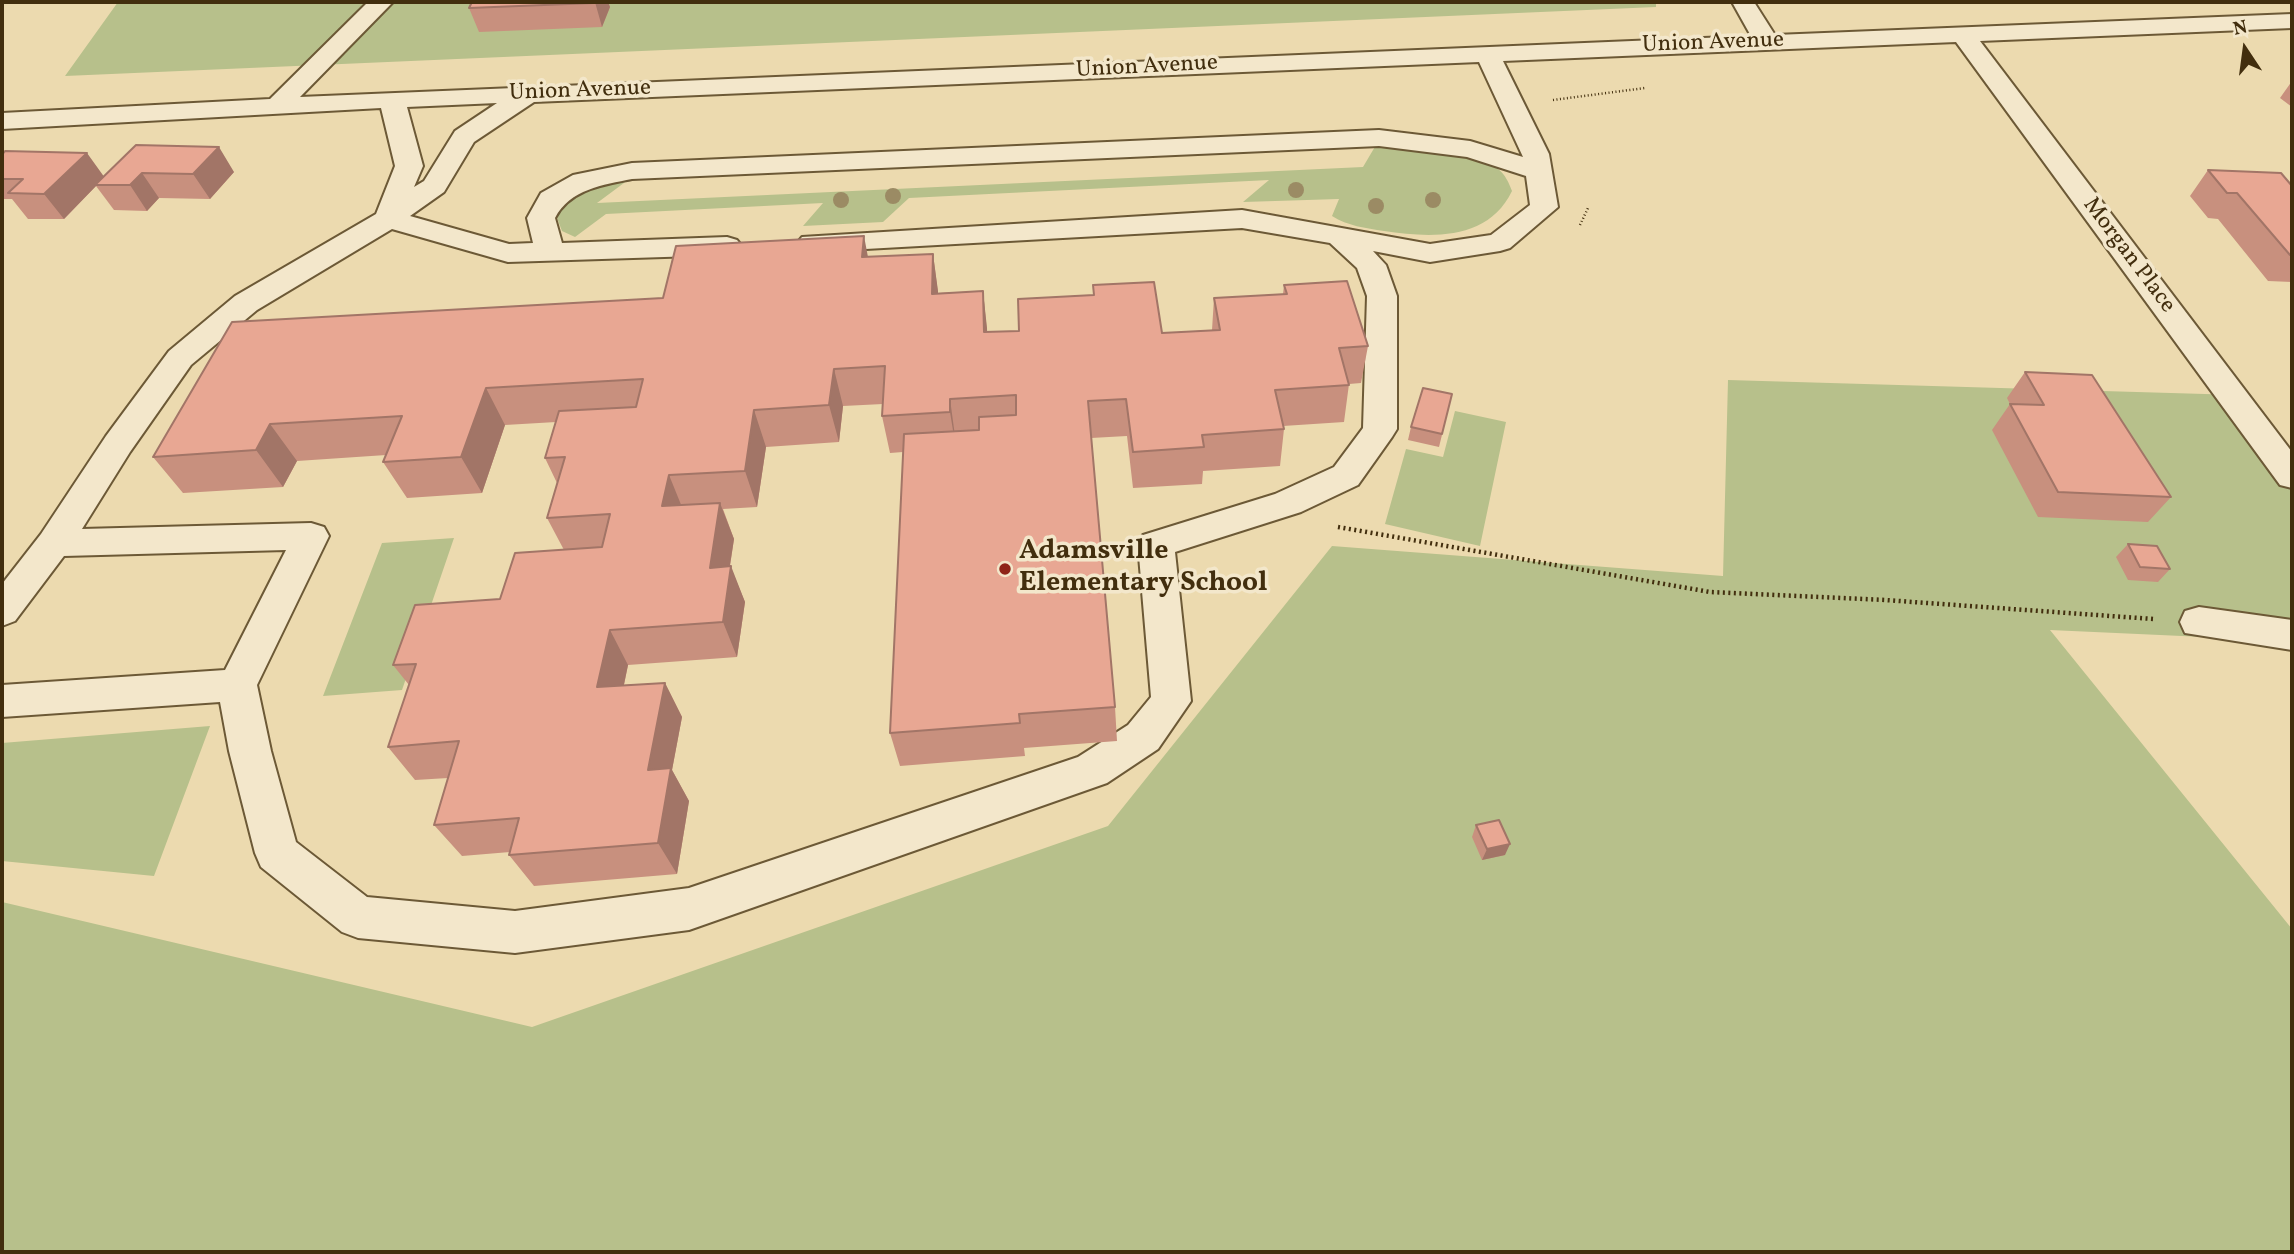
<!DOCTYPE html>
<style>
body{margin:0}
#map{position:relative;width:2294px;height:1254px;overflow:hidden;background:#ecdaaf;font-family:Vollkorn,serif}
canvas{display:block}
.frame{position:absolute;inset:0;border:4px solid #422e0e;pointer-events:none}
.north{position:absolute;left:2210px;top:14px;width:70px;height:70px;-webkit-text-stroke:5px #f3e7cb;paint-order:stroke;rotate:347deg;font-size:19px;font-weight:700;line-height:28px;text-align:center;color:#422e0e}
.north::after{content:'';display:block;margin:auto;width:24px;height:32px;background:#422e0e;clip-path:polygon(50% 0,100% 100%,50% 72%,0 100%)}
</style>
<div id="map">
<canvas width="2294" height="1254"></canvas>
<div class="frame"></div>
<div class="north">N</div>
</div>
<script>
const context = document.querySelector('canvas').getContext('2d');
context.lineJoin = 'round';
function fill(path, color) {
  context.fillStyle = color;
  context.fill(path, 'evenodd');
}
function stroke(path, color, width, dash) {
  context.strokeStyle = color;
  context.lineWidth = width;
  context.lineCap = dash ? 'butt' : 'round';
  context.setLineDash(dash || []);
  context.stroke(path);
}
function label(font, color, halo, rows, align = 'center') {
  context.font = font + ' Vollkorn,serif';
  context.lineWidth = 7;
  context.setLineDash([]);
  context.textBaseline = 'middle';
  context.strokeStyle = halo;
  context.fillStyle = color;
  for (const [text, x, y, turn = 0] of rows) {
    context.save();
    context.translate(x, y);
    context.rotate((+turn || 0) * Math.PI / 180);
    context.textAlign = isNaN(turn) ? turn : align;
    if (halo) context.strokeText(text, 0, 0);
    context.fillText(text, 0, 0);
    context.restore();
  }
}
const green = new Path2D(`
 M118 2H1656V7L65 76Z
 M1376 145C1411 149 1470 148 1498 169 1505 174 1509 183 1512 191 1488 241 1431 238 1384 231 1365 228 1348 226 1332 216L1339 199 1243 202 1269 180 909 198 883 222 803 226 823 203 606 214 575 237 562 231 555 213C581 187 592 184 628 180L597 203 1363 167Z
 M1728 380 2239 395 2292 469V641L2050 630 2292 929V1252H2V902L532 1027 1108 826 1332 546 1723 576Z
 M1455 411 1506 422 1480 546 1385 524 1406 449 1443 457Z
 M454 538 402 690 323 696 382 543Z
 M210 726 154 876 2 861V743Z`);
const pathFar1 = new Path2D(`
 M1553 100 1645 88
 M1580 225 1588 208`);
const path = new Path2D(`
 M1338 527 1710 592 1885 600 2153 619`);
const minor = new Path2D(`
 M368 2H393L300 97 1751 36 1732 2H1754L1775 35 2292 14V28L1980 41 2292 452V488L2280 485 1956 42 1503 61 1549 154 1558 207 1510 248 1500 251 1430 262 1373 251 1386 265 1397 296V429L1392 437 1358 485 1301 512 1175 552 1191 701 1158 749 1107 783 689 930 515 953 358 938 342 932 261 867 255 853 229 751 220 702 2 717V685L225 670 286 550 64 556 15 621 2 626V584L41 534 106 436 169 351 235 296 376 214 395 166 381 108 2 129V113L270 99ZM1479 62 1523 157 1470 141 1379 130 632 163 573 175 541 193 527 218 533 243 509 244 410 216 444 192 474 142 534 102ZM497 103 455 131 424 181 414 187 423 166 407 107ZM1379 146 1467 157 1526 176 1530 205 1491 235 1430 244 1242 210 802 237 797 243 802 249 812 252 1242 228 1330 243 1357 268 1367 296 1363 428 1334 467 1275 494 1143 535 1138 544 1151 697 1128 725 1078 757 689 888 515 911 367 897 296 842 271 751 257 685 329 536 324 527 311 523 82 529 130 452 191 365 257 310 392 229 508 262 727 255 737 252 742 246 737 240 727 237 562 243 555 218C570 189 603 185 632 179Z
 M2199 607 2292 620V650L2185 633 2180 622 2185 611Z`);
const trees = [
 [1296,190],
 [893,196],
 [841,200],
 [1433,200],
 [1376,206]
];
const wall = new Path2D(`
 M472 2H608L610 7 602 27 479 32 469 8Z
 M2292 81V107L2280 98Z
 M136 145 234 172 210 199 159 198 147 211 114 210 96 186 64 219H28L12 199H2V155L104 177Z
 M2208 170 2292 186V282L2268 281 2218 219 2208 218 2190 196Z
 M933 254 938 293 983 291 987 332 1162 333 1212 330 1214 298 1283 294 1284 285 1368 346 1361 383 1349 384 1344 422 1283 426 1284 429 1280 466 1203 471 1202 484 1133 488 1127 436 1091 438 1115 707 1117 741 1024 748 1025 756 900 766 890 733 903 452 890 453 882 416 883 404 843 406 839 442 766 447 757 507 723 509 734 539 730 566 745 602 737 657 628 665 624 685 665 683 682 717 672 770 689 801 677 874 534 886 509 855 510 852 462 856 434 825 448 778 415 780 388 747 409 685 393 665 500 599 564 550 547 518 557 483 545 458 556 422 505 425 482 493 407 498 383 462 386 455 297 461 283 487 183 493 153 457 663 298 868 257Z
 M2025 372 2171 497 2148 522 2038 517 1992 430 2010 404 2007 398Z
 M1452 394 1439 447 1408 440 1411 427Z
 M2128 544 2170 569 2158 582 2128 580 2116 557Z
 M1476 825 1505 855 1482 860 1472 837Z`);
const shadedWall = new Path2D(`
 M595 2H608L610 7 602 27Z
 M219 147 234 172 210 199 193 174Z
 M87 153 105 178 95 185 96 186 64 219 44 194Z
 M142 173 159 198 147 211 130 185Z
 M864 236 871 273 862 257Z
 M933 254 938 291 937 331 932 294Z
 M983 291 987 328 988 369 984 332Z
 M834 369 843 406 839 442 829 405Z
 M486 388 505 425 482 493 461 457Z
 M950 399 955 436 956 449 950 412Z
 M754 410 766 447 757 507 745 471Z
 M270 424 297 461 283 487 256 450Z
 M669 475 684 512 662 506Z
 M720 503 734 539 724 603 710 568Z
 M731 566 745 602 737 657 723 622Z
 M610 630 628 665 616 722 597 687Z
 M665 683 682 717 672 770 689 801 677 874 658 843 648 770Z
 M1510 844 1505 855 1482 860 1487 849Z`);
const building = new Path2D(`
 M472 2H595L594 3 469 8Z
 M136 145 219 147 193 174 142 173 130 185H95Z
 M5 151 87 153 44 194 8 193 23 179H2V155Z
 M2208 170 2281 173 2292 186V255H2290L2237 193H2227Z
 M864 236 862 257 933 254 932 294 983 291 984 332 1019 331 1018 299 1094 295 1093 285 1154 282 1162 333 1220 330 1214 298 1287 294 1284 285 1347 281 1368 346 1339 348 1349 385 1275 390 1284 429 1202 435 1204 447 1133 452 1126 399 1088 401 1115 707 1019 714 1020 723 890 733 904 434 979 430V417L1016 415V395L950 399V412L882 416 885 366 834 369 829 405 754 410 745 471 669 475 662 506 720 503 710 568 731 566 723 622 610 630 597 687 665 683 648 770 671 768 658 843 509 855 519 818 434 825 459 741 388 747 416 664 393 665 415 605 500 599 515 553 602 547 610 514 547 518 565 457 545 458 559 411 636 407 643 379 486 388 461 457 383 462 402 416 270 424 256 450 153 457 232 322 663 298 676 246Z
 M2025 372 2092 375 2171 497 2058 492 2010 404 2044 405Z
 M1423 388 1452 394 1442 434 1411 427Z
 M2128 544 2157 546 2170 569 2140 567Z
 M1499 820 1510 844 1487 849 1476 825Z`);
const markers = [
 [1005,569,7,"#8f2418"]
];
const farStreetnames = [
 ["Union Avenue",1713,44,-2],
 ["Union Avenue",1147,68,-3],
 ["Union Avenue",580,92,-2],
 ["Morgan Place",2128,256,53]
];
const poiNames = [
 ["Adamsville",1019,553],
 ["Elementary School",1019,585]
];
fill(green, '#b7c08b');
stroke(minor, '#6c5936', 4);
stroke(pathFar1, '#422e0e', 2.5, [1, 2.5]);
stroke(path, '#422e0e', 4.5, [2, 3.5]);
fill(minor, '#f3e7cb');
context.fillStyle = '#9b8b64';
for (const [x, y] of trees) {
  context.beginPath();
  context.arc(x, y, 8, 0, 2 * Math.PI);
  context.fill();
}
fill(wall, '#c8907e');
fill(shadedWall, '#a27567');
fill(building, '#e8a793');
stroke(building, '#a27567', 2);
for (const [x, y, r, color] of markers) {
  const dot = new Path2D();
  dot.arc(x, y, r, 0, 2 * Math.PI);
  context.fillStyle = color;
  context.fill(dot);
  stroke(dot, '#f3e7cb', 2.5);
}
label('23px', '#422e0e', '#f3e7cb', farStreetnames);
label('bold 28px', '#422e0e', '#f3e7cb', poiNames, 'left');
</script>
